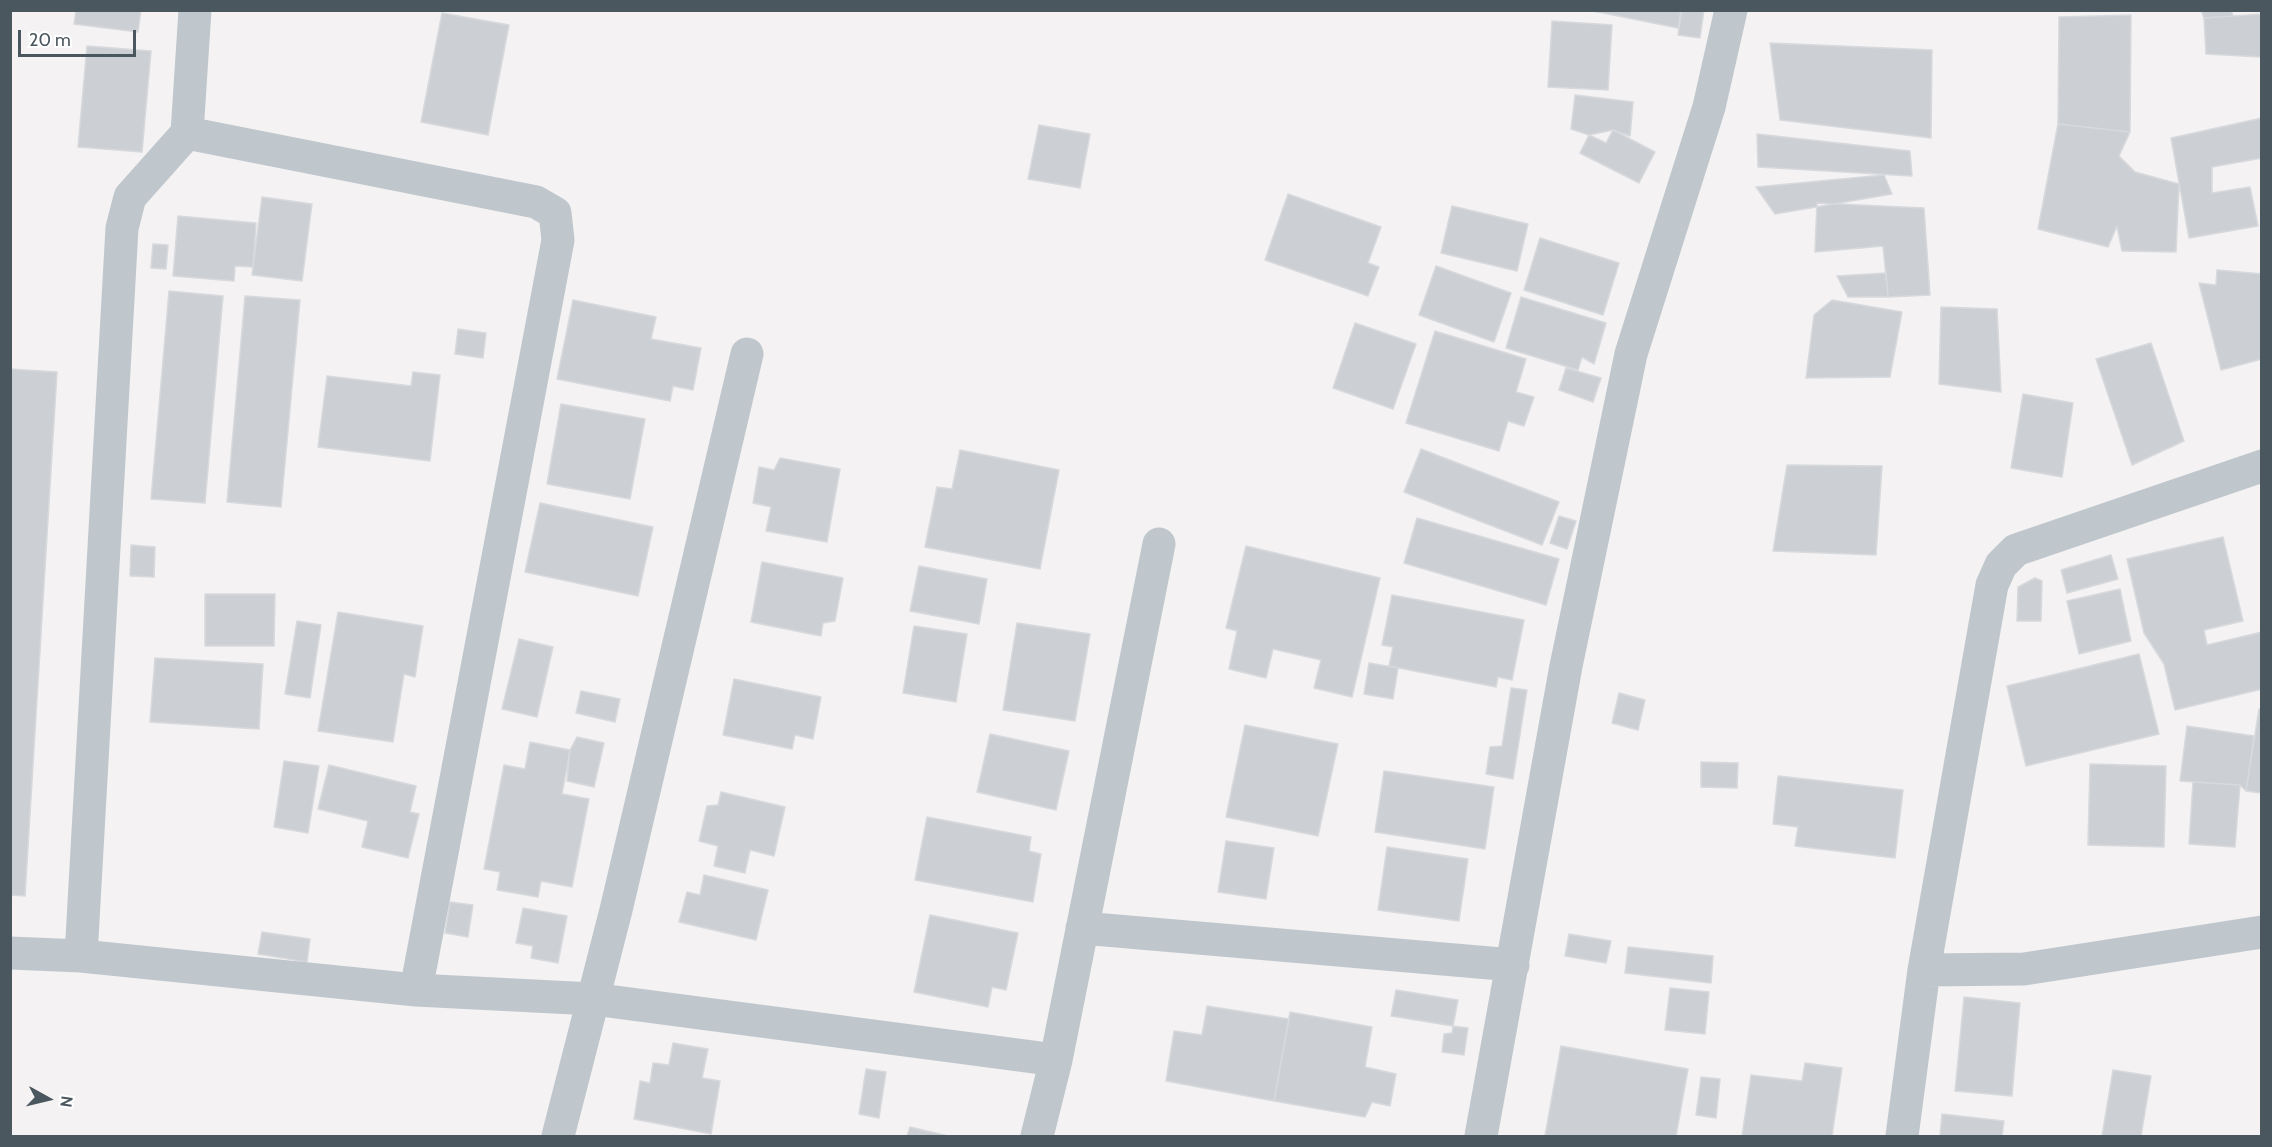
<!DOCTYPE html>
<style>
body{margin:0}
#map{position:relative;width:2272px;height:1147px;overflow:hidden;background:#f4f2f2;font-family:Cabin,sans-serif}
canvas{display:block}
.frame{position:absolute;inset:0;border:12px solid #4b575e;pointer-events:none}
.north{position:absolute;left:18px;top:1069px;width:60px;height:60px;-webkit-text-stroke:4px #fff;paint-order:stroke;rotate:98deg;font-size:16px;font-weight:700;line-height:24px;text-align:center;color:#4b575e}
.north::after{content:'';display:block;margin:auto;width:21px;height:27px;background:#4b575e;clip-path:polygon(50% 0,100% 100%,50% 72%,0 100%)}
.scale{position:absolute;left:18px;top:30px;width:118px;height:27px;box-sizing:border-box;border:3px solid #4b575e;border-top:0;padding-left:8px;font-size:18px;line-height:21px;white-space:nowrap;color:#4b575e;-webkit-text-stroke:4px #fff;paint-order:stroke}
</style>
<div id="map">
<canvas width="2272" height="1147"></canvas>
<div class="frame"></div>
<div class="north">N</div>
<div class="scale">20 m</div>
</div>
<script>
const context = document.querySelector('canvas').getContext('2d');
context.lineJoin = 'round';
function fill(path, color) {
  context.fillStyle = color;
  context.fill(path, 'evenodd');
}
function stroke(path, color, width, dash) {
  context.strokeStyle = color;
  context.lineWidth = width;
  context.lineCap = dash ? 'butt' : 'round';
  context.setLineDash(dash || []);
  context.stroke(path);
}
const building = new Path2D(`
 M76 10H141L138 32 74 24Z
 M1588 10H1681L1678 28Z
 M1682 10H1704L1700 38 1678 35Z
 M2201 10H2231L2233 16 2204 18Z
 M442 13 509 25 488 135 421 122Z
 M2262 14 2261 57 2206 54 2204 18Z
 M2131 15 2130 132 2058 124 2059 17Z
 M1552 21 1612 25 1608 90 1548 87Z
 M1770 43 1932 50 1931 138 1780 120Z
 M87 46 151 51 142 152 78 147Z
 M1575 95 1633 102 1630 136 1613 130 1589 135 1571 129Z
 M2262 118V158L2212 167V193L2250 187 2258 226 2189 238 2171 138Z
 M2058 124 2130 132 2119 156 2135 172 2179 184 2176 252 2122 251 2117 226 2108 247 2038 229Z
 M1039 125 1090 134 1080 188 1028 179Z
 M1613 130 1655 152 1639 183 1580 153 1589 135 1606 143Z
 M1757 134 1910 151 1912 176 1758 167Z
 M1884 175 1892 194 1775 214 1756 187Z
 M1288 194 1381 227 1368 263 1379 267 1368 296 1265 260Z
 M262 197 312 204 302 281 252 275Z
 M1817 203 1924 208 1930 295 1888 297 1883 246 1815 252Z
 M1452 206 1528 224 1517 271 1441 253Z
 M178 216 256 223 253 267 235 266 234 281 173 276Z
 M1540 238 1619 263 1603 315 1524 290Z
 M153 244 168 245 166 269 151 268Z
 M1436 266 1511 293 1494 342 1419 315Z
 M2217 270 2262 274V359L2221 370 2199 283 2216 285Z
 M1886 273 1888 297H1848L1837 276Z
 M169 291 223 296 205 503 151 499Z
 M245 296 300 300 281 507 227 502Z
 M1521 297 1606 323 1594 364 1582 357 1578 370 1506 348Z
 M573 300 656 317 651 339 701 348 693 390 673 386 670 401 557 379Z
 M1832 300 1902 312 1890 377 1806 378 1814 315Z
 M1941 307 1997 309 2001 392 1939 384Z
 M1355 323 1416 344 1393 409 1333 388Z
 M458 329 486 333 483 358 455 354Z
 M1435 331 1526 359 1516 392 1534 397 1524 426 1508 421 1499 451 1406 423Z
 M2151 343 2184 441 2132 465 2096 359Z
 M1566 368 1601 378 1593 402 1559 390Z
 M10 369 57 372 25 896 10 895Z
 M413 372 440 375 430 461 318 447 327 376 411 386Z
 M2023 394 2073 403 2062 477 2011 468Z
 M561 404 645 419 630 499 547 484Z
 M1421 449 1559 502 1542 545 1404 492Z
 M960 450 1059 470 1040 569 925 547 937 487 952 489Z
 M780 458 840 469 827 542 766 531 771 507 753 503 759 467 774 470Z
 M1787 465 1882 466 1876 555 1773 551Z
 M540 503 653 527 638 596 525 572Z
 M1559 516 1576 521 1567 549 1550 543Z
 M1417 518 1559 559 1546 605 1404 563Z
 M2223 537 2243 621 2204 630 2207 645 2262 632V689L2175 710 2164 664 2144 633 2127 559Z
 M131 545 155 547 154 577 130 576Z
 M1246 546 1380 578 1352 697 1314 688 1321 660 1273 649 1266 678 1229 669 1237 631 1226 628Z
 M2111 555 2118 579 2067 593 2061 570Z
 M762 562 843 578 835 621 823 623 821 636 751 622Z
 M919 566 987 579 979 624 910 611Z
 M2035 578 2042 581 2041 621H2017L2018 587Z
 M2120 589 2131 641 2079 654 2067 601Z
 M205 594H275L274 646H205Z
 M1392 595 1524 620 1512 680 1498 677 1496 687 1389 666 1393 647 1382 645Z
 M338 612 423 626 415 677 404 674 393 742 318 731Z
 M297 621 321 625 310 698 285 694Z
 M1017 623 1090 634 1075 721 1003 710Z
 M914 626 967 634 956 702 903 693Z
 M519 639 553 647 537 717 502 709Z
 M2139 654 2159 734 2026 766 2007 686Z
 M155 658 263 664 259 729 150 722Z
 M1369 663 1398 668 1393 699 1364 694Z
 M734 679 821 697 813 739 795 735 792 749 723 735Z
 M1511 688 1527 690 1513 779 1486 774 1490 747 1502 746Z
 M581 691 620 699 615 722 576 713Z
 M1619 693 1645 700 1638 730 1612 723Z
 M2259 709H2262V793L2246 791Z
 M1245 725 1338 744 1318 836 1226 817Z
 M2187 726 2254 736 2246 791 2240 785 2180 781Z
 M990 734 1069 751 1056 810 977 792Z
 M577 737 604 743 594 787 567 781 570 750Z
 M530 742 570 750 562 794 589 799 572 887 541 881 538 897 497 890 500 872 484 869 504 765 525 769Z
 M284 761 319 766 308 833 274 827Z
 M1701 762 1738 763 1737 788 1701 787Z
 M2090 764 2166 766 2164 847 2088 845Z
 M329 765 416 786 410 812 419 814 408 858 362 847 368 821 318 809Z
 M1384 771 1494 787 1485 849 1375 832Z
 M1778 776 1903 790 1895 858 1795 846 1798 827 1773 824Z
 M2193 782 2240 785 2235 847 2189 844Z
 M721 792 785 807 774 856 750 850 745 873 714 866 718 846 699 841 707 806 718 805Z
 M927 817 1031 837 1029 851 1041 854 1033 902 915 880Z
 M1226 841 1274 848 1266 899 1218 892Z
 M1387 847 1468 859 1459 921 1378 910Z
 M704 875 768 890 756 940 679 922 687 892 700 895Z
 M450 902 473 905 468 937 445 933Z
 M523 908 567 916 558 963 531 958 533 946 516 943Z
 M930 915 1018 933 1006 990 992 987 988 1007 914 992Z
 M262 932 310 939 307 962 258 954Z
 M1569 934 1611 941 1606 963 1565 956Z
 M1628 947 1713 956 1711 983 1625 973Z
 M1670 988 1709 992 1705 1034 1665 1030Z
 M1396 990 1458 1000 1453 1026 1391 1016Z
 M1964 997 2020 1003 2012 1096 1955 1091Z
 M1207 1006 1289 1019 1274 1101 1166 1081 1174 1031 1202 1035Z
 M1290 1012 1372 1027 1365 1067 1396 1074 1390 1106 1372 1102 1365 1117 1274 1101Z
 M1453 1026 1468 1028 1464 1055 1442 1052 1444 1034 1452 1033Z
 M673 1043 708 1049 702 1078 720 1081 711 1134 634 1119 640 1081 650 1083 653 1063 669 1065Z
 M1561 1046 1688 1069 1676 1136H1545Z
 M1805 1063 1842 1068 1832 1136H1742L1751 1075 1802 1081Z
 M866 1069 886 1072 879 1118 859 1114Z
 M2113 1070 2151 1076 2141 1136H2102Z
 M1701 1077 1720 1079 1716 1118 1696 1115Z
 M1942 1114 2004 1121 2002 1136H1940Z
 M910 1127 948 1136H907Z`);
const minor = new Path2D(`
 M187 133 536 202 555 213 558 240 416 990
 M1082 928 1513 965
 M10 953 81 956 416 990 593 999 1056 1060
 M81 956 122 228 130 197 187 133 195 10
 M1924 970 2024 969 2262 932
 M558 1136 616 910 747 354
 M1037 1136 1056 1060 1159 544
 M1481 1136 1566 666 1631 354 1709 107 1731 10
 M1902 1136 1924 970 1992 585 2001 565 2016 550 2262 466`);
fill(building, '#ccd0d4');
stroke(building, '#d7d9dd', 1.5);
stroke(minor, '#bfc7cd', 33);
</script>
